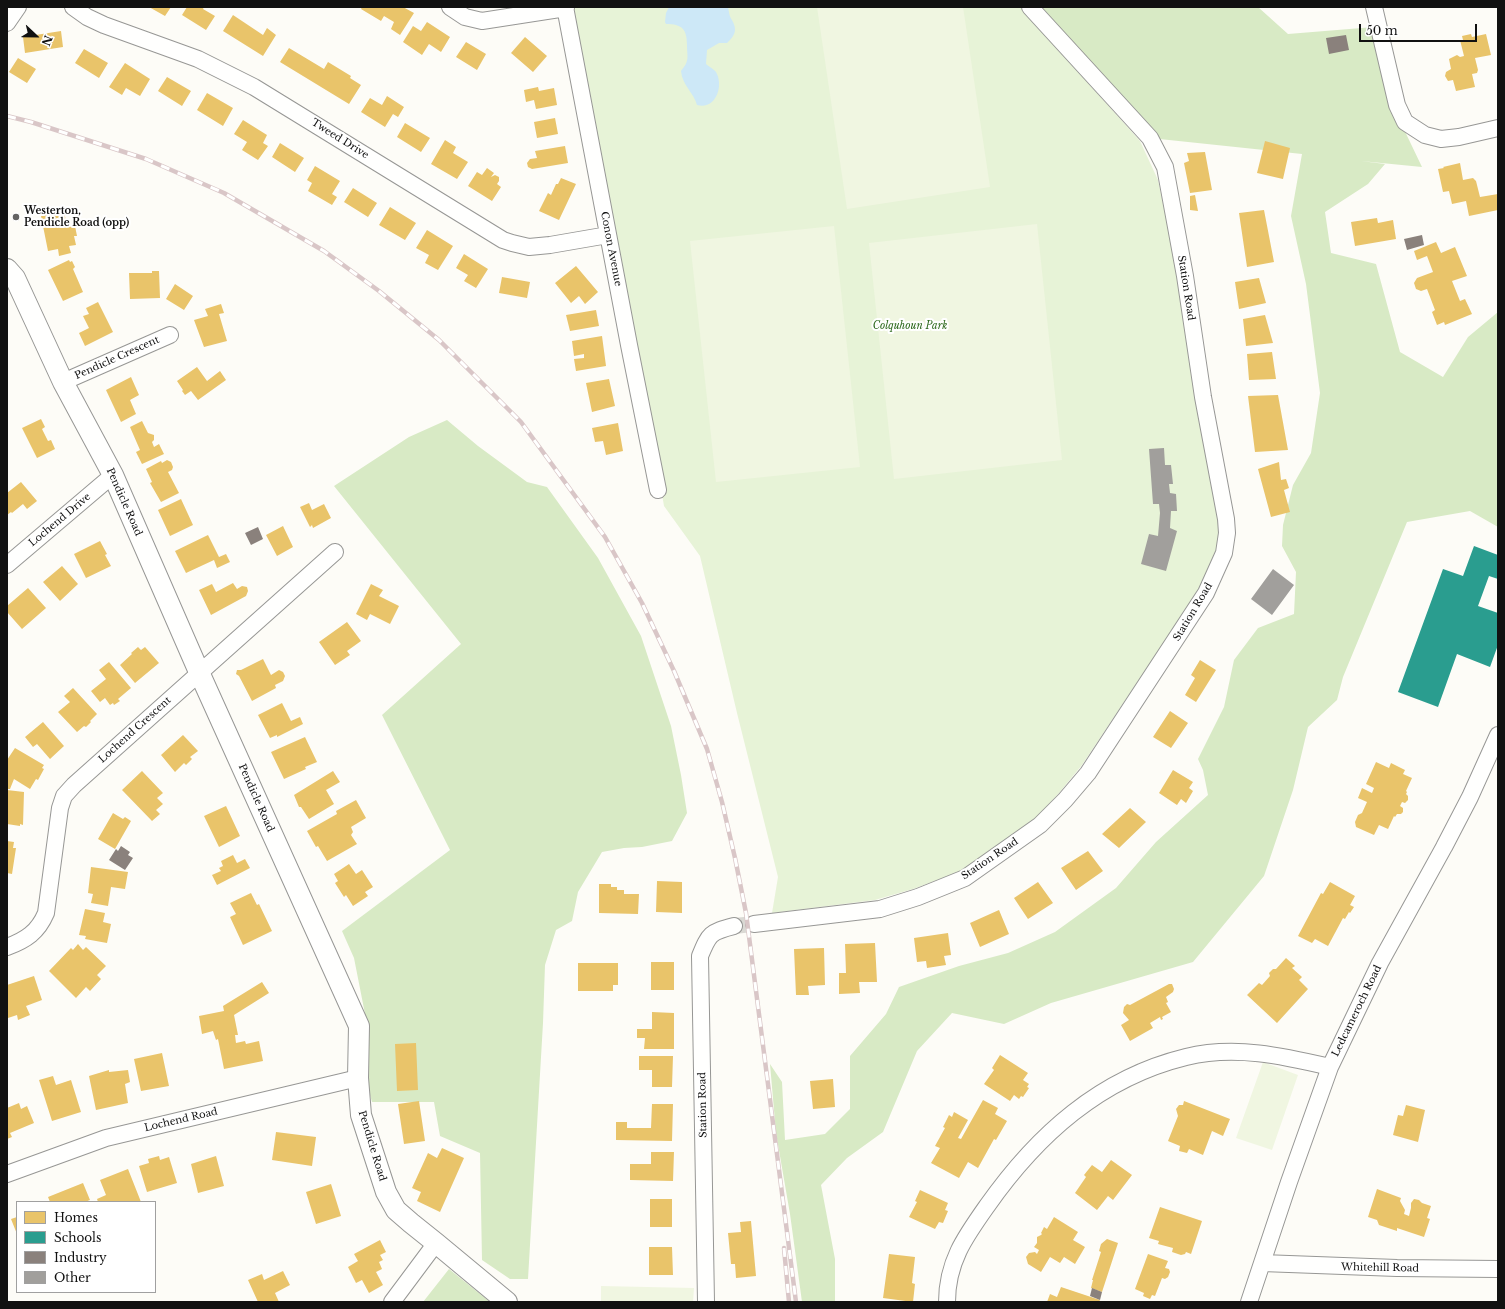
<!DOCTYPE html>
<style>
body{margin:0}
#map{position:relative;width:1505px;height:1309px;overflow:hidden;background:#fdfcf7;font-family:"Libre Baskerville",serif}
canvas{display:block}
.frame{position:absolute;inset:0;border:8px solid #111;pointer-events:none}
.legend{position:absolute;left:16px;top:1201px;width:140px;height:92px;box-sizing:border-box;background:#fff;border:1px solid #a0a0a0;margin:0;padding:5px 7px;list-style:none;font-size:12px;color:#111}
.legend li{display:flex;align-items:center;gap:8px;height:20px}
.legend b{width:20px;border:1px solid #a0a0a0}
.north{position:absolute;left:16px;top:16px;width:40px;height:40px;-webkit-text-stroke:3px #fff;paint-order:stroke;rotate:112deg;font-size:11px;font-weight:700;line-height:16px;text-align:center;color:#111}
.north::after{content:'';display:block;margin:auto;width:14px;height:18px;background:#111;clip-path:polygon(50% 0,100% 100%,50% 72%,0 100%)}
.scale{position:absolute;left:1359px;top:24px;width:118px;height:18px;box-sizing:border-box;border:2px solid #111;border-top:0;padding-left:5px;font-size:12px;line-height:14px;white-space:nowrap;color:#111;-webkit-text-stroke:3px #fff;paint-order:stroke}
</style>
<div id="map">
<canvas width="1505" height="1309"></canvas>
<div class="frame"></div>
<ul class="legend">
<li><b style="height:11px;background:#e9c46a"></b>Homes</li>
<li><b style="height:11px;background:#2a9d8f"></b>Schools</li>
<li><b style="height:11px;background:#8a817c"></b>Industry</li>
<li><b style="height:11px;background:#a19f9c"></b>Other</li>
</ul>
<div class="north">N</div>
<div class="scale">50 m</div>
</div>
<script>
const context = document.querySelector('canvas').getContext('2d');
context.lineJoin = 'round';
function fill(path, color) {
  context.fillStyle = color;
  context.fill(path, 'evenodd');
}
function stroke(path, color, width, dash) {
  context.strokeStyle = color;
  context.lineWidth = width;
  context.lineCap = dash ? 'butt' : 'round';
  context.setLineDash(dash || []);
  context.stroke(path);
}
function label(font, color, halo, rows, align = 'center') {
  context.font = font + ' "Libre Baskerville",serif';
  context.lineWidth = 4;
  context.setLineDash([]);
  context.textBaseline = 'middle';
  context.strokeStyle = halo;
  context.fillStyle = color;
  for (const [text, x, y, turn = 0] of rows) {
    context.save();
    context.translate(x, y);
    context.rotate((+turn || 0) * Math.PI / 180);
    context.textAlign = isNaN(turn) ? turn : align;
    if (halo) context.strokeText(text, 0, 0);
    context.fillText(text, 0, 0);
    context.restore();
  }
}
const green = new Path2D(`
 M573 7H1020L1140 141 1158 180 1179 277 1222 529 1213 565 1192 600 1082 765 1059 793 1035 819 961 871 913 889 875 900 772 913 778 877 737 713 700 556 664 506 643 382Z`);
const forest = new Path2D(`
 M1020 7H1258L1288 34 1374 27 1399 119 1422 167 1361 161 1385 164 1368 184 1325 212 1331 253 1376 264 1400 352 1443 377 1468 337 1498 312V527L1470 511 1407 522 1343 677 1337 700 1308 727 1293 790 1264 876 1193 962 1051 1003 1004 1024 952 1013 917 1051 883 1132 847 1158 821 1185 835 1259V1302H802L790 1214 776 1133 770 1064 782 1082 785 1140 825 1134 850 1109V1056L886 1014 899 987 959 966 1008 953 1055 932 1116 888 1156 842 1208 795 1203 770 1198 759 1224 707 1234 660 1258 628 1294 614 1296 572 1282 546 1283 525 1293 485 1311 453 1320 393 1306 284 1291 216 1302 154 1150 138 1046 36Z
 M447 420 478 446 527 482 547 487 598 558 641 636 671 726 681 775 687 813 672 841 642 847 624 848 602 852 578 892 572 921 556 930 545 965 543 1023 528 1279H510L482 1260 480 1153 440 1136 434 1102H372L365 1078 366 1019 354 958 342 931 450 850 382 715 461 644 334 486 409 437Z
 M449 1269 490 1302H423Z`);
const pitch = new Path2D(`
 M817 7H963L990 187 847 209Z
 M1037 224 1062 460 894 479 869 243Z
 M834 226 860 467 716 482 690 241Z
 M1263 1062 1298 1075 1272 1150 1236 1138Z
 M601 1286 694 1288 693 1302H601Z`);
const water = new Path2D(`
 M669 7H728C729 11 729 16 732 20 737 29 736 35 727 43H719L707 50 706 64C709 67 714 69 716 72 724 86 716 110 697 105 694 93 682 85 681 71 690 60 687 58 687 45 687 29 682 24 666 24L665 22 666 13Z`);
const homes = new Path2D(`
 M149 7H171L165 16Z
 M187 7H204L203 9 215 16 206 30 182 15Z
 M362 7H403L414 13 400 35 391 29 394 22 384 16 381 21 361 9Z
 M233 15 263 35 267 28 276 35 263 56 223 31Z
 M427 22 450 37 441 52 429 44 422 55 403 42 413 26 421 31Z
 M61 31 63 47 25 53 23 37Z
 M1471 34 1472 37 1486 34 1491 55 1475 58 1478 70 1477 73 1472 74 1475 87 1456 91 1453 80 1448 81 1445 76 1446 72 1451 69 1449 59 1457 55 1460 57 1464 56 1460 40H1463L1462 36Z
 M525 37 547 56 533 72 511 53Z
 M466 42 486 54 477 70 456 57Z
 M289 48 324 69 328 62 351 76 350 78 361 85 349 104 280 62Z
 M84 49 108 63 99 78 75 63Z
 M18 58 36 69 27 83 9 72Z
 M125 63 150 79 140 96 126 88 122 95 109 87Z
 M167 77 191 91 182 106 158 91Z
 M538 87 539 91 554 88 557 105 536 109 534 100 526 102 524 90Z
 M207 93 233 108 223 126 197 110Z
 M387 96 404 107 398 117 393 114 385 127 361 112 370 98 382 105Z
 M555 118 558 134 537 138 534 122Z
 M243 120 267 135 263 143 268 146 258 160 242 150 247 142 234 134Z
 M405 123 430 138 421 152 397 137Z
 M445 140 456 147 453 153 468 162 457 179 431 164Z
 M1265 141 1290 148 1283 179 1257 173Z
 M280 143 304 158 295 172 272 157Z
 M565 146 568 163 532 169 528 167 527 163 530 159 537 158 535 151Z
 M1205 152 1212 190 1190 193 1184 163 1189 161 1187 153Z
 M1460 163 1463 180 1473 178 1476 181 1480 197 1498 194V210L1469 216 1466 201 1452 204 1449 191 1443 192 1438 169 1444 168 1443 167Z
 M315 166 340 181 332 194 337 197 332 205 308 191 312 183 307 180Z
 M487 168 494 173 491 177 495 175 499 177V181L497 184 501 187 492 201 468 186 477 172 482 175Z
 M561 178 576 184 559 220 539 211 548 193 551 195 556 184H558Z
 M353 188 377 203 368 217 344 202Z
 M1195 195 1198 211 1190 210V196Z
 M390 207 416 223 405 240 379 225Z
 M1264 210 1274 262 1247 267 1239 213Z
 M64 211 67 227 75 226 77 236H74L76 245 69 246 71 253 59 256 58 249 48 251 41 216Z
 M1377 218 1378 223 1393 220 1396 239 1355 246 1351 222Z
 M427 230 453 246 438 270 425 263 429 255 416 248Z
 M1436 242 1441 253 1455 247 1467 276 1452 281 1460 301 1465 299 1472 314 1445 325 1444 322 1437 325 1432 312 1435 310 1427 289 1421 291 1416 289 1414 283 1417 278 1433 272 1427 256 1417 260 1414 251Z
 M464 254 488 269 476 288 464 281 468 275 456 268Z
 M69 260 70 262 72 261 75 267 73 269 83 292 63 301 48 270Z
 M576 266 598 292 585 304 579 296 571 303 555 283Z
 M152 271H159L160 298 130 299 129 273H152Z
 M502 277 530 282 527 298 499 293Z
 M1259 278 1266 303 1239 309 1235 282Z
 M175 284 193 296 184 310 166 299Z
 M98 302 113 332 85 346 79 333 89 328 83 316 89 314 86 308Z
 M221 304 224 313 219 314 227 341 204 347 194 320 208 316 205 309Z
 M596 310 599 326 570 331 566 315Z
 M1265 315 1273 343 1246 346 1243 319Z
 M602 336 606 366 576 371 574 359 584 358V354L574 356 572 341Z
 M1272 352 1276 379 1249 380 1247 354Z
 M197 367 207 381 220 371 226 380 198 400 191 391 185 395 182 391 183 390 177 381Z
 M131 377 139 395 130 400 136 414 121 422 106 390Z
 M609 379 615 406 592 412 586 383Z
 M1278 395 1288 450 1255 452 1248 396Z
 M41 419 45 427 42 429 48 441 51 440 55 449 37 458 22 428Z
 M142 421 148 433 154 435V440L152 442 154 447 159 444 164 454 142 464 136 452 140 450 130 427Z
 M618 423 623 451 606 455 603 441 595 442 592 428Z
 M167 460 171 462 173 467 172 470 168 472 179 493 161 502 150 483 152 482 146 469 161 461 162 463Z
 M1279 462 1281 480 1286 479 1289 488 1284 490 1290 512 1271 517 1258 469Z
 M21 482 37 501 27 509 23 504 12 513 11 512 7 515V493Z
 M181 499 193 525 170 536 158 510Z
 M309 503 312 510 324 504 331 518 313 528 312 525 310 527 300 507Z
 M283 526 293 547 277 556 266 535Z
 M208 535 219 557 226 554 230 562 217 568 214 560 186 573 175 551Z
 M100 541 107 554 105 555 111 566 86 578 74 554Z
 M62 566 78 584 60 601 43 582Z
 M233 583 237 589 242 586 247 587 248 591 246 596 211 615 199 590 212 584 216 592Z
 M371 584 383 590 379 596 399 606 390 624 370 614 367 620 356 614Z
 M28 588 46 608 22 629 7 612V606Z
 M347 622 361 641 347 651 350 655 335 665 319 642Z
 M138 647 141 650 145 647 159 663 135 683 120 665 132 654 131 653Z
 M263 659 271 675 279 670 283 672 285 676 283 681 275 685 276 688 252 701 239 676 236 674 237 670H241Z
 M1200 660 1216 670 1196 702 1185 695 1195 678 1191 675Z
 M109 662 131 688 118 699 120 701 114 705 113 703 110 705 105 698 100 702 91 691 106 679 99 670Z
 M73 688 97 714 90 721 91 722 86 727 84 726 77 732 58 712 70 702 64 696Z
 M282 703 291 721 300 717 303 724 277 737V735L270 738 258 715Z
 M1170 711 1188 723 1171 748 1153 737Z
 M43 722 64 746 50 759 37 744 33 747 25 737Z
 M183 735 198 751 190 757 192 759 186 765 184 763 175 772 161 755Z
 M305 737 317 762 305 767 306 769 284 779 271 752Z
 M15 748 44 765 42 768 44 769 38 780 36 779 30 789 14 779 10 789H7V760Z
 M1376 762 1389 768 1391 763 1405 770 1403 774 1412 778 1406 791 1407 792 1406 794 1408 796V800L1405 803 1402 802 1400 806 1403 808V812L1401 814H1397L1395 817 1394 816 1388 829 1379 825 1374 835 1356 827 1355 822 1358 815 1362 813 1367 802 1358 798 1362 788 1372 793 1374 788 1366 784Z
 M1173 770 1193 782 1189 788 1193 791 1186 803 1181 799 1177 805 1159 793Z
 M142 771 163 793 157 798 163 804 156 810 160 814 152 821 122 790Z
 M333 771 340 782 326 790 334 804 309 819 301 807H299L294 795Z
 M7 790 24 792 23 825 20 824V826L7 824Z
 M356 800 366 818 351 827 353 832 351 835 357 844 327 861 318 846 316 847 307 831 337 814 336 811Z
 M226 806 240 836 219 847 204 816Z
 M1130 808 1146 822 1119 848 1102 834Z
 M113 813 123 819 125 817 131 821 115 849 98 839Z
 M7 841 14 842 13 848H16L12 874 7 873Z
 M1088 851 1103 871 1076 890 1061 868Z
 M233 855 237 863 245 859 250 868 217 885 212 875 221 871 219 868 223 866 221 861Z
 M349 864 356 874 362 870 373 887 365 892 368 896 353 906 346 895 344 897 335 883 338 881 334 874Z
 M91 867 128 872 125 889 111 887 108 906 91 903 93 894 88 893Z
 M657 881 682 882V913L656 912Z
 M1038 882 1053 903 1028 919 1014 898Z
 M1330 882 1355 896 1350 905 1354 907 1350 913 1349 912 1345 919 1343 918 1328 946 1315 939 1312 943 1298 936 1321 893 1323 894Z
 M599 884H611V887H617V890H624V894H639L638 914 599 913Z
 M251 893 257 905 259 904 272 931 243 945 230 917 236 914 230 903Z
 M85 909 105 913 103 922 111 924 107 943 85 939 86 936 79 935Z
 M999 910 1009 934 980 947 970 923Z
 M948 933 951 955 944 956 946 965 927 968 926 961 917 962 914 938Z
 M875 943 877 982H859L860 993 839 994V973H846L845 944Z
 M78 944 83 950 86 947 106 966 97 975 101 979 90 991 86 987 76 998 49 971 71 948 73 950Z
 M824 948 825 985 808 986 809 995H796L794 949Z
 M1286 958 1295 966 1292 968 1302 977 1299 980 1308 989 1277 1023 1247 995 1259 983 1262 985 1270 976 1269 973 1273 969H1276Z
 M651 962H674V990H651Z
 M578 963H618V985H613V991H578Z
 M34 976 42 1000 26 1006 30 1015 18 1020 17 1015 8 1018 7 985Z
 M262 982 269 993 234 1015 238 1035H235L236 1043 245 1041 246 1044 259 1041 263 1061 224 1069 218 1039 216 1040 213 1031 202 1034 199 1016 224 1011 223 1006Z
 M1169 984H1172L1174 989 1173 992 1166 997 1168 1002 1166 1003 1171 1012 1162 1017 1163 1019 1161 1020 1160 1017 1150 1023 1153 1028 1130 1041 1121 1025 1129 1020 1123 1013 1124 1007 1127 1004 1130 1005Z
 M652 1012 674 1013V1049H644L645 1038H637V1029H652Z
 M416 1043 418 1090 397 1091 395 1044Z
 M162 1053 169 1086 141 1091 134 1059Z
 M1000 1055 1028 1073 1023 1080 1029 1084 1027 1087 1029 1088 1023 1097 1021 1096 1019 1099 1014 1095 1010 1101 984 1084 994 1070 992 1068Z
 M639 1056H673L672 1087H652V1070H639Z
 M109 1070V1072L128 1070 130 1082 125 1084 128 1103 96 1110 89 1076Z
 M53 1076 56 1085 71 1080 81 1112 52 1121 39 1080Z
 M833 1079 835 1107 813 1109 810 1081Z
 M983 1100 998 1108 995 1114 1007 1121 996 1140 994 1139 978 1168 968 1162 959 1178 931 1163 940 1148 935 1146 945 1128 943 1127 949 1115 952 1117 954 1112 968 1120 958 1138 961 1139Z
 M419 1101 425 1141 404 1144 398 1104Z
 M1184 1101 1230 1119 1223 1136 1212 1131 1203 1155 1189 1149 1187 1153 1179 1151 1180 1146 1168 1141 1178 1116 1176 1109 1179 1105H1183Z
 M19 1103 21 1109 27 1106 34 1123 10 1133 12 1137 7 1139V1108Z
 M652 1104H673L672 1141 616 1140V1122H627V1128H651Z
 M1406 1105 1425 1110 1418 1142 1393 1135 1398 1115 1403 1116Z
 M276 1132 316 1137 312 1166 272 1160Z
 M442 1148 464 1158 440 1212 417 1201 421 1192 412 1188 428 1153 437 1158Z
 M651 1152H674L673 1181 630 1180V1164H651Z
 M159 1156 160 1160 169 1157 177 1183 147 1192 139 1166 149 1163 148 1159Z
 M216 1156 224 1186 198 1193 191 1164Z
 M1111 1160 1132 1175 1113 1200 1108 1196 1097 1210 1075 1193 1086 1177 1084 1175 1092 1165 1102 1172Z
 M128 1169 141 1202H98L97 1199 106 1195 100 1180Z
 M83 1183 90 1200 85 1202H50L48 1197Z
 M331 1184 341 1216 316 1224 306 1192Z
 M1377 1189 1401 1198 1400 1201 1405 1210 1404 1214 1409 1216 1411 1208V1203L1414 1199 1419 1200 1422 1203 1431 1206 1427 1218 1430 1219 1424 1237 1397 1228V1231L1379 1225 1377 1220 1368 1217Z
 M920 1190 948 1203 945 1210 948 1211 943 1223 939 1222 935 1229 909 1217 917 1202 915 1201Z
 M650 1199H672V1227H650Z
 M1160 1207 1202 1221 1191 1254 1186 1252 1185 1254 1181 1255 1172 1252 1173 1248 1158 1244 1159 1241 1149 1238Z
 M17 1217V1234L11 1219Z
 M1054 1217 1078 1232 1073 1240 1085 1247 1075 1264 1064 1257 1060 1263 1050 1257 1041 1272 1028 1264 1026 1257 1029 1253 1035 1252 1037 1254 1039 1250 1034 1247 1037 1243V1237L1041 1235 1042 1234 1041 1233 1044 1227 1047 1229Z
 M751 1221 756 1276 736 1278 735 1264H731L728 1233 741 1232 740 1222Z
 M1107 1239 1118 1243 1102 1292 1091 1288 1093 1280H1092L1101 1252 1099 1251 1101 1244Z
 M380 1240 386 1252 380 1255 383 1260 379 1262 382 1269 376 1272 383 1285 369 1293 362 1280 356 1283 348 1267 358 1261 354 1254Z
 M649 1247H672L673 1275H649Z
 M889 1254 915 1257 912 1283 915 1284 913 1302 883 1298Z
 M1148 1254 1168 1261 1165 1268 1169 1269 1170 1272 1168 1277 1165 1279 1162 1278 1155 1296 1152 1295 1150 1299 1143 1296 1144 1293 1135 1289Z
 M283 1271 290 1285 275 1293 279 1302H258L248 1280 262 1274 264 1280Z
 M1061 1287 1100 1300 1099 1302H1047L1050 1294 1057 1297Z`);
const schools = new Path2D(`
 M1474 546 1498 555V579L1489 576 1478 606 1498 613V645L1490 667 1457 654 1438 707 1398 692 1443 569 1463 576Z`);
const industry = new Path2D(`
 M1346 35 1349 50 1329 54 1326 38Z
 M1422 235 1424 245 1407 250 1404 239Z
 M258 527 263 539 251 545 245 533Z
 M121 846 130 852 128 855 133 858 125 870 109 860 116 849 118 851Z
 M1092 1288 1102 1292 1100 1300 1090 1296Z`);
const building = new Path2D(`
 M1164 448 1165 465H1171L1173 484H1169L1170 493 1176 494 1177 511H1171L1170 528 1177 531 1166 571 1141 564 1149 534 1158 536 1160 513 1159 504H1153L1149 449Z
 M1273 569 1294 585 1272 615 1251 599Z`);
const minorTunnel = new Path2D(`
 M734 926 754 924`);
const minor = new Path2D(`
 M73 7 87 17 104 25 198 59 254 87 503 240 512 243 529 247 550 245 608 235
 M450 7 465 17 482 21 566 8
 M565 7 629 345 658 490
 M1374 7 1397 105 1405 122 1425 135 1441 139 1459 137 1498 128
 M7 23 18 7
 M63 382 170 335
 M7 565 113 475
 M754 924 880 909 918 897 965 878 1040 825 1065 800 1088 773 1206 593 1224 553 1227 533 1226 519 1203 397 1185 276 1165 167 1150 138 1030 7
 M7 947C26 940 38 932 46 913L60 808 64 796 74 785 335 552
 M7 1174 106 1138 358 1078
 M1262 1263 1397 1268 1498 1269
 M392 1302 436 1243
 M706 1302 700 956C709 934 710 932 734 926
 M947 1302C947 1262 965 1237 987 1206 1037 1135 1100 1078 1186 1057 1235 1045 1283 1056 1330 1067
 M1249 1302 1289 1182 1330 1067 1380 963 1444 847 1470 797 1498 735`);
const tertiary = new Path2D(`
 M7 269 15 278 63 382 113 475 199 672 359 1026 358 1078 361 1115 386 1192 396 1210 411 1223 436 1243 507 1302`);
const rail = new Path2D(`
 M7 116 31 122 146 159 224 193 324 251 379 291 439 340 521 422 605 537 642 603 674 671 707 749 722 802 735 858 746 913 796 1302
 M784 1248 789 1302`);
const markers = [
 [16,217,4,"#646362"]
];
const streetNames = [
 ["Tweed Drive",340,139,32],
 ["Conon Avenue",611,249,79],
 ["Station Road",1186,288,81],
 ["Pendicle Crescent",117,358,-24],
 ["Pendicle Road",124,502,66],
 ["Lochend Drive",60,520,-40],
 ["Station Road",1193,612,-59],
 ["Lochend Crescent",135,730,-42],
 ["Pendicle Road",256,798,66],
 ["Station Road",990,859,-34],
 ["Ledcameroch Road",1357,1011,-64],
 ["Station Road",703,1105,-91],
 ["Lochend Road",181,1120,-13],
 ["Pendicle Road",372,1146,73],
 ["Whitehill Road",1380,1268,1]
];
const poiNames = [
 ["Westerton,",24,211],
 ["Pendicle Road (opp)",24,223]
];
const parkNames = [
 ["Colquhoun Park",910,326]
];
fill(green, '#e7f3d7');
fill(forest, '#d8eac5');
fill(pitch, '#f0f6e1');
fill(water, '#cde8f7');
fill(homes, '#e9c46a');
fill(schools, '#2a9d8f');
fill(industry, '#8a817c');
fill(building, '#a19f9c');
stroke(minorTunnel, '#dad9d4', 16, [16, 8]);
stroke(minor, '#979795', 18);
stroke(tertiary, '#979795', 22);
stroke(minor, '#fffffe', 16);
stroke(tertiary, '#fffffe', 20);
stroke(rail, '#d9c6c7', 4.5);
stroke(rail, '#fff', 3, [9]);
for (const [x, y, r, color] of markers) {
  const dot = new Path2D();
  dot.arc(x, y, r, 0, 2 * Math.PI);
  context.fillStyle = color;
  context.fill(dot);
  stroke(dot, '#fff', 1.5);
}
label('10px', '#111', '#fff', streetNames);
label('bold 10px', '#111', '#fff', poiNames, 'left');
label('italic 10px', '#2f6b1f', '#fff', parkNames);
</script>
